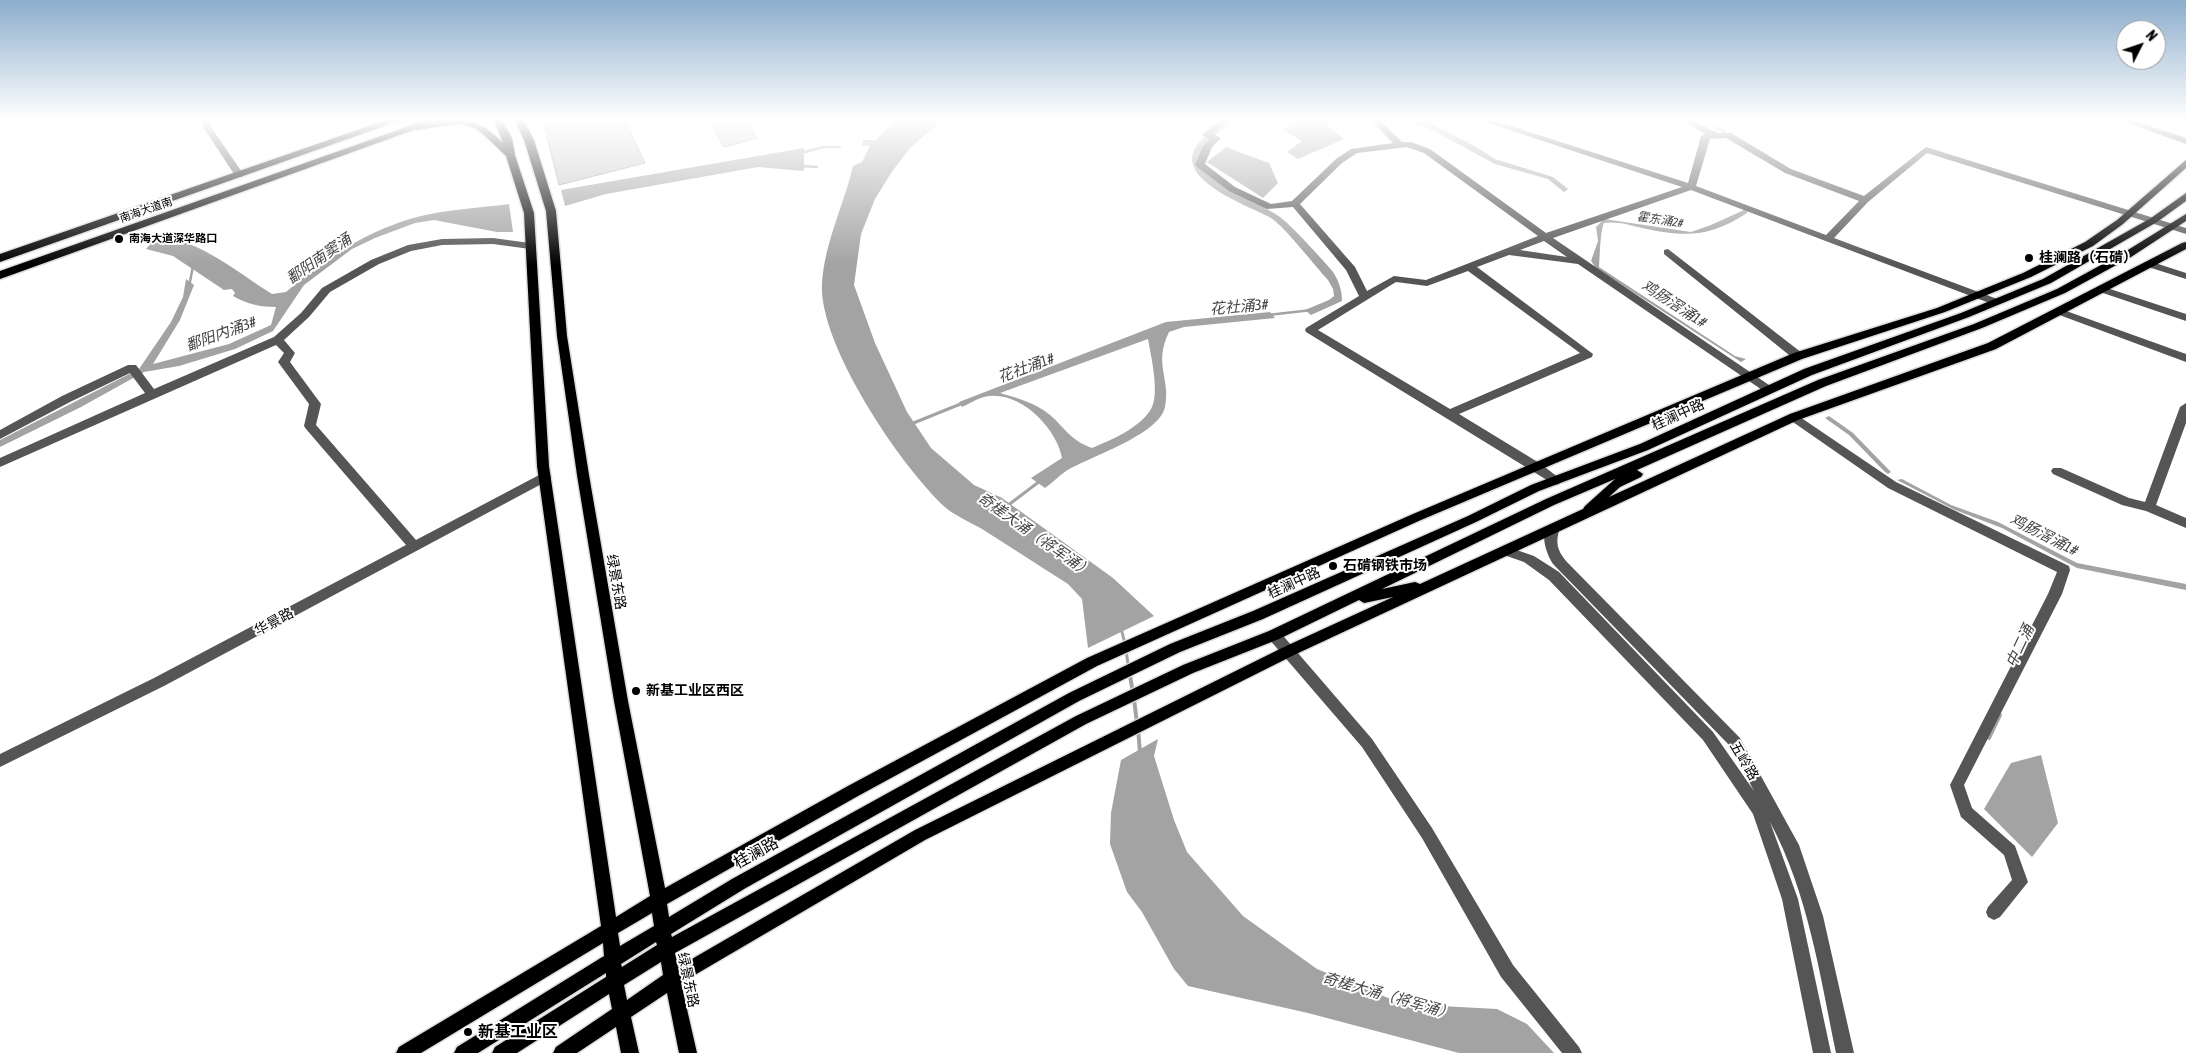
<!DOCTYPE html>
<meta charset="utf-8">
<style>
body{margin:0}
#map{position:relative;width:2186px;height:1053px;overflow:hidden;background:#fff;font-family:"Asap Condensed",sans-serif}
canvas{display:block}
.north{position:absolute;left:2116px;top:20px;width:50px;height:50px;box-sizing:border-box;background:#fff;border:1px solid #999;border-radius:50%;rotate:49deg;font-size:14px;font-weight:700;line-height:20px;text-align:center;color:#000}
.north::after{content:'';display:block;margin:auto;width:18px;height:22px;background:#000;clip-path:polygon(50% 0,100% 100%,50% 72%,0 100%)}
</style>
<div id="map">
<canvas width="2186" height="1053"></canvas>
<div class="north">N</div>
</div>
<script>
const context = document.querySelector('canvas').getContext('2d');
context.lineJoin = 'round';
function fill(path, color) {
  context.fillStyle = color;
  context.fill(path, 'evenodd');
}
function stroke(path, color, width, dash) {
  context.strokeStyle = color;
  context.lineWidth = width;
  context.lineCap = dash ? 'butt' : 'round';
  context.setLineDash(dash || []);
  context.stroke(path);
}
function label(font, color, halo, rows, align = 'center') {
  context.font = font + ' "Asap Condensed","Noto Sans SC",sans-serif';
  context.lineWidth = 4;
  context.setLineDash([]);
  context.textBaseline = 'middle';
  context.strokeStyle = halo;
  context.fillStyle = color;
  for (const [text, x, y, turn = 0] of rows) {
    context.save();
    context.translate(x, y);
    context.rotate((+turn || 0) * Math.PI / 180);
    context.textAlign = isNaN(turn) ? turn : align;
    if (halo) context.strokeText(text, 0, 0);
    context.fillText(text, 0, 0);
    context.restore();
  }
}
const water = new Path2D(`
 M896 118H945L910 148 891 173 875 199 861 234 854 285 875 343 907 412 931 448 974 485 1002 498 1113 578 1154 616 1088 648 1082 599 1068 584C1039 566 1011 547 982 529 970 522 956 516 946 508 901 467 818 344 822 283 825 241 844 205 853 166L862 162 870 146 862 145 863 140H876Z
 M1229 118H1237L1205 144 1199 161C1220 195 1250 196 1280 217 1290 224 1325 262 1333 272 1339 281 1342 291 1342 301L1311 315 1305 310 1329 300 1334 296 1333 289 1328 280C1315 266 1285 227 1271 218 1250 206 1172 180 1197 145 1204 135 1219 126 1229 118Z
 M1299 118H1320L1344 139 1298 159 1287 152 1302 141 1283 130Z
 M1399 118H1420L1473 145 1495 159 1553 177 1568 189 1564 192 1548 179 1495 164 1434 131Z
 M1226 147 1269 163 1278 183 1263 198 1207 162Z
 M804 148V171L758 167 606 194 565 206 561 190Z
 M509 204 513 232H497L434 220 415 223 375 238 352 249 304 285 273 331 235 349 179 366 144 372 81 407 0 447V440L139 369 171 322 183 297 186 279 194 285 180 320 153 364 229 344 271 325 276 307C261 307 246 304 233 296L235 293 232 289 224 290 173 256 146 249 158 235C201 241 237 272 272 294L286 292C326 258 369 229 421 216 450 209 480 208 509 204Z
 M1744 210 1747 211V213C1709 238 1685 237 1642 228 1629 225 1618 221 1604 223 1600 232 1600 256 1599 267L1735 356 1746 359 1741 362 1596 268 1591 261 1598 241 1596 227 1604 219 1691 232 1711 225Z
 M1270 312 1275 318 1184 327 1169 332C1153 365 1171 378 1165 407 1159 435 1089 457 1066 471 1059 476 1052 483 1045 488L1031 478 1062 458C1057 428 1018 388 984 397 976 399 969 404 962 407L959 402 1166 322ZM1148 339C1151 356 1160 394 1151 409 1140 428 1111 440 1092 448 1070 440 1066 429 1050 415 1036 403 1017 398 1000 393Z
 M1829 416 1853 433 1891 472 1888 474 1884 471 1849 435 1825 418Z
 M1902 479 1951 505 1998 522 2077 563 2186 584V590L2077 568 2002 528 1955 510 1897 480Z
 M1158 739 1154 756 1174 820 1187 852 1243 916 1317 969 1403 1004 1497 1009 1527 1024 1554 1053H1459L1308 1013 1188 986 1174 969 1142 912 1127 892 1110 844 1111 813 1121 760Z
 M2041 755 2058 823 2032 857 1984 809 2011 763Z`);
const streamFar2 = new Path2D(`
 M1713 127 1725 132
 M801 153 824 147H840
 M800 166 817 167
 M189 287 193 266
 M1268 315 1312 310`);
const streamFar1 = new Path2D(`
 M911 424 963 403
 M1007 506 1040 481
 M1121 628 1125 644
 M1126 650 1129 671`);
const stream = new Path2D(`
 M1129 670 1133 693
 M1134 699 1137 723
 M1138 729 1140 752
 M1989 738 2000 715`);
const building = new Path2D(`
 M575 118H624L645 163 559 185 544 125Z
 M709 118H745L757 138 724 147Z`);
const minor = new Path2D(`
 M200 118H208L211 127 244 175 242 177H236L203 127Z
 M1222 118H1231L1213 134 1221 138 1212 147 1205 164 1235 187 1271 204 1292 201 1336 159 1351 149 1393 143 1369 118H1378L1402 142H1411L1430 149 1546 233 1682 187 1473 118H1486L1688 183 1701 136 1705 134 1678 118H1689L1717 133H1731L1791 169 1864 196 1926 147 2186 228V234L1927 153 1868 202 1834 238 2000 300V304H1992L1691 190 1553 238 1772 387 1774 390 1768 394 1578 264 1509 255 1477 267 1593 354 1592 357 1459 414 1541 464 1559 478 1561 481 1559 484 1555 485 1306 332 1305 330 1306 328 1359 296 1346 270 1293 207 1267 209 1229 191 1197 167 1195 165 1203 146 1210 139 1202 135ZM1726 138 1785 173 1859 201 1826 235 1696 186 1710 139ZM1407 147 1424 153 1538 236 1426 280 1394 276 1367 291 1355 267 1300 204 1342 163 1357 153ZM1544 241 1567 257 1520 250ZM1468 271 1580 353 1450 409 1318 330 1396 282 1427 286Z
 M2113 118H2126L2186 138V144Z
 M493 238 530 243 535 246 530 249 493 244 442 245 411 251 379 264 330 292 309 317 284 340 295 353 290 362 321 404 316 425 416 540 541 474H549L551 477 549 480 164 686 0 767V754L154 678 406 545 306 429 304 426 309 404 278 362 284 353 276 345 0 467V458L145 393 130 373 70 402 0 439V430L62 396 128 365H136L154 389 274 337 301 313 322 288 371 260 408 245 442 239Z
 M1668 249 1802 353 1803 356 1802 359H1794L1664 254V250Z
 M2149 261 2186 273V279L2145 266 2144 264Z
 M2101 286 2186 314V321L2097 291V287Z
 M2058 308 2186 354V362L2054 313 2053 311Z
 M2186 403V423L2156 505 2186 518V528L2146 511 2122 505 2053 474 2051 471 2053 468H2061L2129 498 2145 502 2180 407Z
 M1794 413 1896 482 2069 566 2070 570 2062 594 1964 785 1972 808 2015 846 2028 882 2000 917 1994 920 1988 917 1986 912 1988 907 2012 880 2004 855 1961 817 1950 785 2048 594 2057 572 1888 488 1790 420 1788 417 1790 414Z
 M1554 523 1560 528C1555 542 1557 550 1566 561L1740 738 1799 845 1823 916 1854 1053H1836C1820 975 1808 893 1770 822L1798 899 1831 1053H1813L1782 899 1753 814 1703 740 1549 580 1524 562 1501 554 1499 551 1501 548 1505 546 1534 556 1559 572 1713 732 1754 791 1730 746 1553 564C1546 553 1537 529 1554 523Z
 M1274 630 1279 631 1372 739 1432 828 1513 965 1579 1047 1582 1053H1562L1501 977 1422 838 1362 747 1269 639 1267 635 1269 631Z`);
const major = new Path2D(`
 M493 118H501L512 138 515 155 534 213 549 466 616 917 650 896 614 701 577 475 557 336 546 211 524 140 514 118H522L534 140 556 211 567 336 589 475 628 701 665 888 848 786 1087 658 1413 514 1794 353 1937 308 2023 273 2085 242 2117 220 2186 160V168L2123 224 2093 246 2031 277 1945 312 1802 359 1421 520 1097 666 858 796 667 904 669 917 732 879 1069 693 1170 644 1253 611 1468 516 1531 485 1640 444 1804 369 1961 313 2043 279 2151 218 2186 193V201L2157 222 2051 283 1969 317 1812 375 1648 450 1539 491 1476 522 1263 619 1180 652 1079 701 744 889 671 934 672 937 1076 716 1183 665 1269 631 1546 499 1818 380 1974 324 2057 289 2123 253 2186 214V221L2131 257 2065 293 1982 328 1826 386 1637 470 1643 474 1641 477 1620 487 1609 497 1790 414 1988 343 2182 243 2186 242V249L1996 349 1798 420 1294 655 925 840 681 983 697 1053H679L667 993 631 1017 639 1053H621L616 1027 577 1053H553L556 1047 612 1009 609 994 517 1053H492L495 1047 606 977V973L478 1053H454L457 1047 604 956 603 943 421 1053H396L399 1047 601 926 537 466 524 213 506 156 484 135 475 128 459 124 416 130 412 127 416 124C453 117 475 114 503 143ZM1615 479 1585 506 1583 509 1420 584 1415 582 1382 589 1554 505ZM1393 597 1284 647 915 830 678 967 675 953 1086 724 1193 673 1279 639 1359 600 1364 603ZM652 913 654 926 620 946 618 933ZM656 942 657 945 622 967 621 964ZM661 962 663 975 627 1000 624 985Z`);
const highway = new Path2D(`
 M392 118H407L0 262V254Z
 M432 118H447L0 279V271Z`);
const markers = [
 [119,239,5,"#000"],
 [2029,258,5,"#000"],
 [1333,566,5,"#000"],
 [636,691,5,"#000"],
 [468,1032,5,"#000"]
];
const farStreetnames = [
 ["南海大道南",146,210,-19]
];
const farPoinames = [
 ["南海大道深华路口",129,239]
];
const farWaternames = [
 ["霍东涌2#",1660,220,9]
];
const poiNames = [
 ["桂澜路（石𬒔）",2039,258],
 ["石𬒔钢铁市场",1343,566],
 ["新基工业区西区",646,691]
];
const streetNames = [
 ["桂澜中路",1678,415,-24],
 ["绿景东路",616,582,80],
 ["桂澜中路",1294,583,-24],
 ["华景路",274,622,-28],
 ["五岭路",1744,761,59],
 ["绿景东路",688,980,78]
];
const waterNames = [
 ["鄱阳南窦涌",319,259,-35],
 ["鸡肠滘涌1#",1674,304,33],
 ["花社涌3#",1239,307,-5],
 ["鄱阳内涌3#",221,334,-20],
 ["花社涌1#",1026,368,-20],
 ["奇槎大涌（将军涌）",1035,535,35],
 ["鸡肠滘涌1#",2044,535,27],
 ["中二涌",2020,646,-65],
 ["奇槎大涌（将军涌）",1388,996,16]
];
const nearStreetnames = [
 ["桂澜路",756,853,-29]
];
const nearPoinames = [
 ["新基工业区",478,1032]
];
fill(water, '#a3a3a3');
stroke(streamFar2, '#a3a3a3', 2.5);
stroke(streamFar1, '#a3a3a3', 3);
stroke(stream, '#a3a3a3', 4);
fill(building, '#c4c4c4');
stroke(building, '#999', 1);
stroke(major, '#dbdbdb', 3);
stroke(highway, '#dbdbdb', 3);
fill(minor, '#555');
fill(major, '#000');
fill(highway, '#000');
const sky = context.createLinearGradient(0, 0, 0, 265);
sky.addColorStop(0, '#8cadcc');
sky.addColorStop(0.45, '#fff');
sky.addColorStop(1, '#ffffff00');
context.fillStyle = sky;
context.fillRect(0, 0, 2186, 265);
for (const [x, y, r, color] of markers) {
  const dot = new Path2D();
  dot.arc(x, y, r, 0, 2 * Math.PI);
  context.fillStyle = color;
  context.fill(dot);
  stroke(dot, '#fff', 2);
}
label('11px', '#000', '#fff', farStreetnames);
label('bold 11px', '#000', '#fff', farPoinames, 'left');
label('italic 12px', '#444', '#fff', farWaternames);
label('bold 14px', '#000', '#fff', poiNames, 'left');
label('14px', '#000', '#fff', streetNames);
label('italic 15px', '#444', '#fff', waterNames);
label('16px', '#000', '#fff', nearStreetnames);
label('bold 16px', '#000', '#fff', nearPoinames, 'left');
</script>
